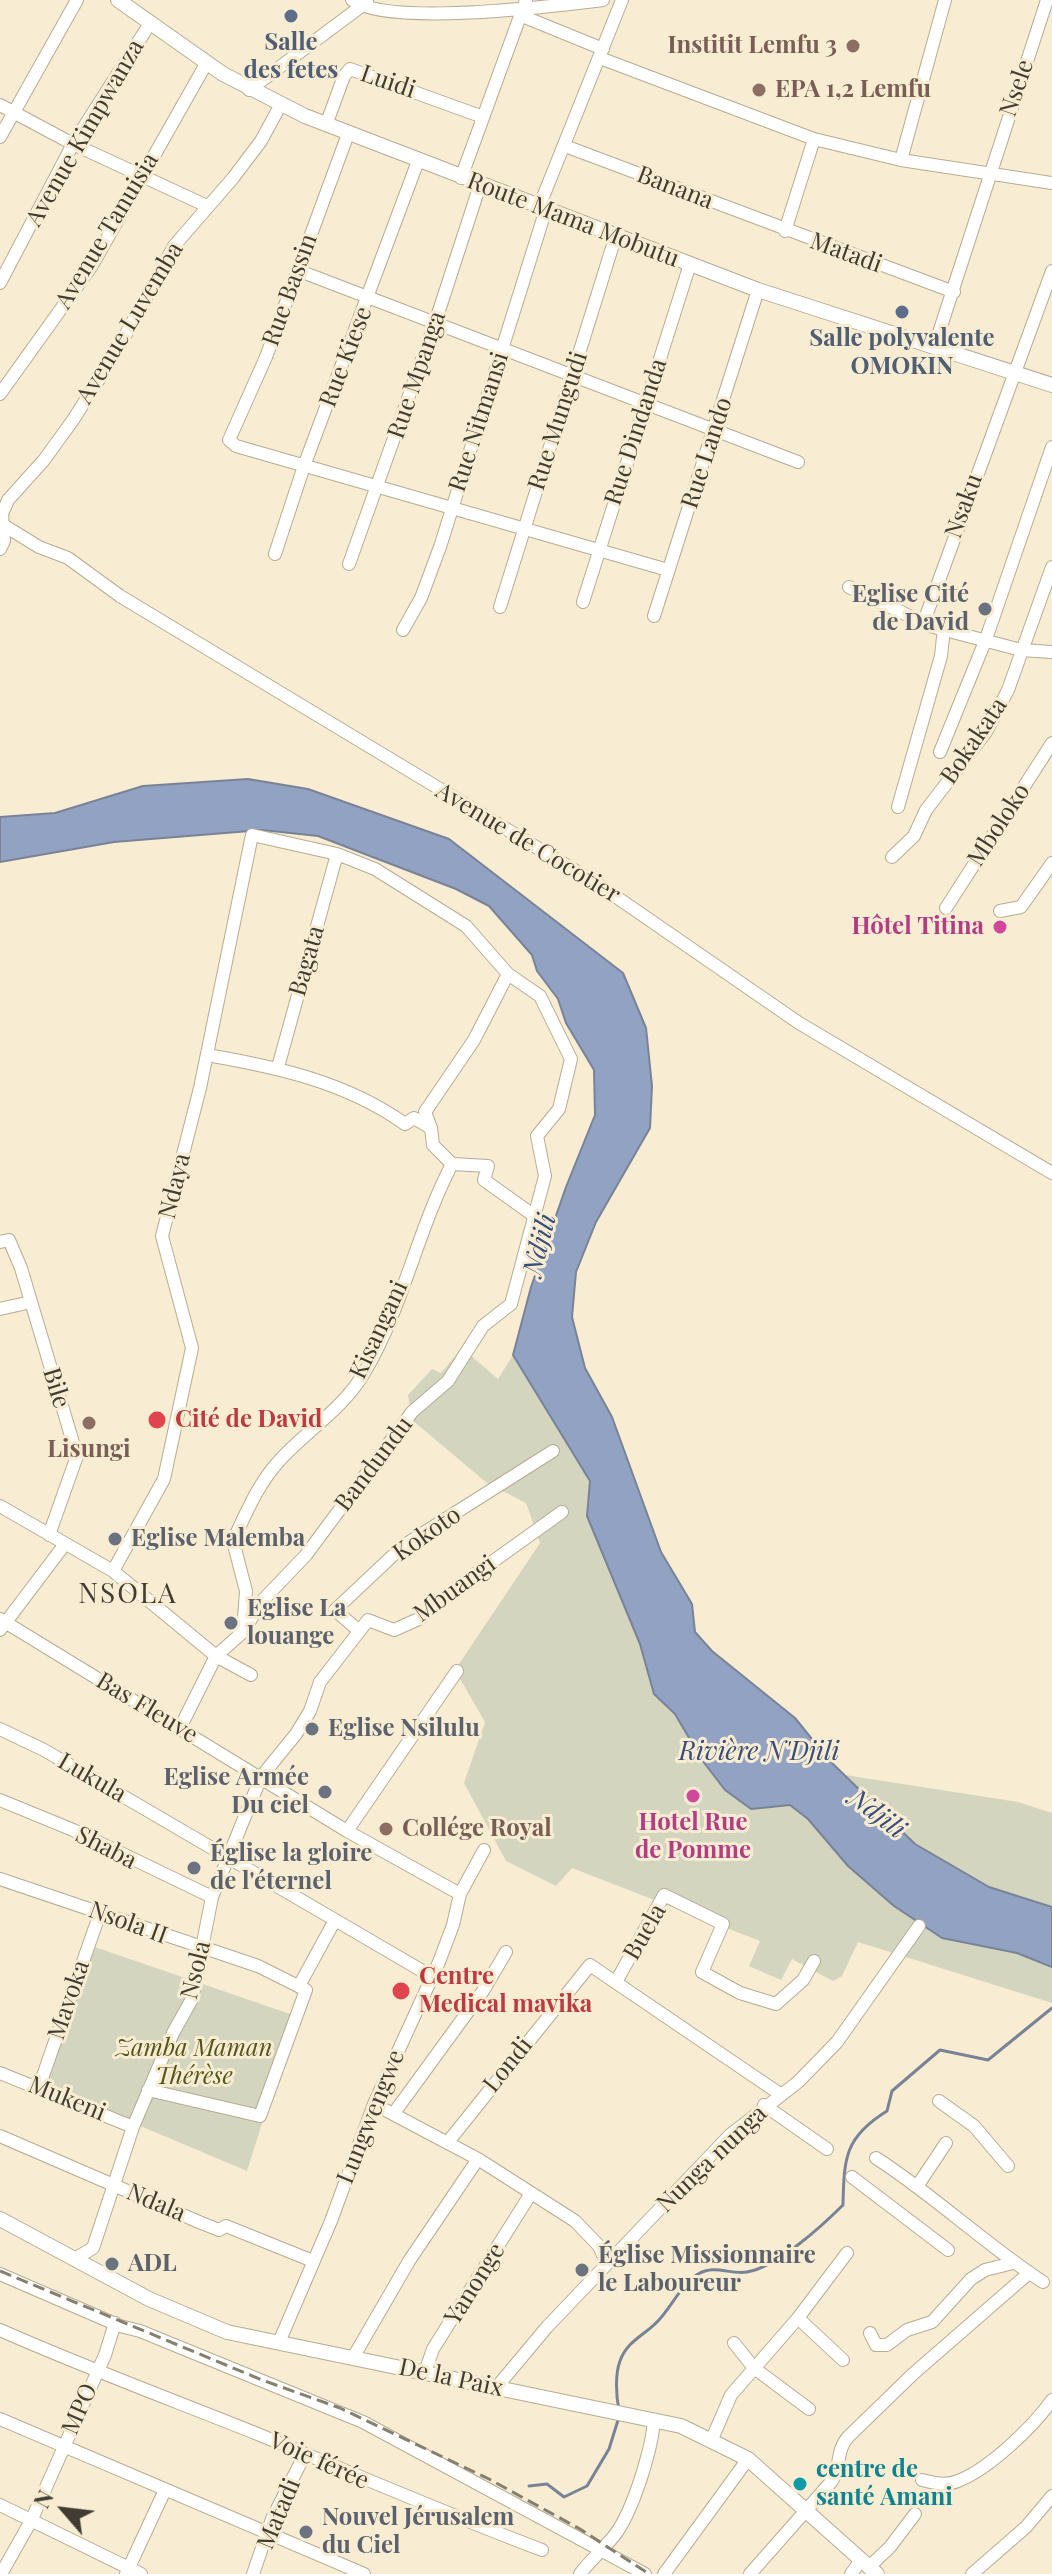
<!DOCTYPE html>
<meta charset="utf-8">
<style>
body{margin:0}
#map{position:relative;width:1052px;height:2574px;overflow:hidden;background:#f8edd2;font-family:"Playfair Display",serif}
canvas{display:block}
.north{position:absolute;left:24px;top:2470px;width:80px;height:80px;-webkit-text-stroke:6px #f8edd2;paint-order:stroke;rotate:298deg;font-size:22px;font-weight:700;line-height:32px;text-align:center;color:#403c31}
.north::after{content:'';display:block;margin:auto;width:28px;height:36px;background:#403c31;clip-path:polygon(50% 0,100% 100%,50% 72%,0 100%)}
</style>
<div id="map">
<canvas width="1052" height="2574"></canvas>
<div class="north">N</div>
</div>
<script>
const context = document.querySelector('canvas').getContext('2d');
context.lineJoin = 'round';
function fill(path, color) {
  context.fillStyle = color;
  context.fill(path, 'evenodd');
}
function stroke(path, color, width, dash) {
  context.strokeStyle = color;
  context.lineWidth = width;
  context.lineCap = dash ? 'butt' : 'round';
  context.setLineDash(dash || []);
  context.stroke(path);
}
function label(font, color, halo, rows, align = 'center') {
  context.font = font + ' "Playfair Display",serif';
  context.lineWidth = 6;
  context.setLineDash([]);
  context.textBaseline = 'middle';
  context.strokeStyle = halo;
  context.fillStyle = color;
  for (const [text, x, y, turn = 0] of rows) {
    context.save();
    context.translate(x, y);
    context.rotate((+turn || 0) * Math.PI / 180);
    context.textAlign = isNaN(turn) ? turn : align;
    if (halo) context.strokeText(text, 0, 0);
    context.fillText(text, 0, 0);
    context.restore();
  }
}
const green = new Path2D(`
 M462 1348 498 1379 513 1355 590 1482 587 1516 640 1644 654 1694 675 1714 702 1760 725 1790 751 1809 790 1805 808 1819 848 1866 894 1906 942 1938 1017 1953 1052 1967V2003L858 1942 842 1976 833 1981 792 1959 781 1980 749 1966 760 1941 572 1868 556 1886 506 1861 464 1783 485 1722 455 1670 540 1543 526 1503 487 1483 412 1420 408 1395 432 1369 441 1373Z
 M845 1775 1018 1802 1052 1813V1907L989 1887 915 1844Z
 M89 1945 296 2016 247 2171 41 2084Z`);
const water = new Path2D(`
 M248 779 308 789 449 839 623 973 646 1028 652 1086 650 1128 596 1222 576 1272 572 1317 585 1368 612 1417 661 1552 692 1604 695 1632 712 1651 795 1718 828 1759 915 1844 989 1887 1052 1907V1967L1017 1953 942 1938 894 1906 848 1866 808 1819 790 1805 751 1809 725 1790 702 1760 675 1714 654 1694 640 1644 587 1516 590 1481 513 1355 531 1287 566 1187 595 1115 594 1070 566 1023 558 999 537 971 532 955 489 906 456 889 318 836 262 830 114 842 0 862V817L55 813 143 786Z`);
const stream = new Path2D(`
 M619 2410C616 2396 615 2374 620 2361 627 2341 645 2335 658 2321 671 2308 682 2283 698 2274 715 2264 730 2275 747 2272 777 2267 822 2226 843 2205 844 2157 845 2137 887 2111L892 2091 940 2050 988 2060 1052 2008
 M529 2486 547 2484 564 2497 587 2486 609 2449 619 2417`);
const minor = new Path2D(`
 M352 0C389 27 554 6 603 0
 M522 16 603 49
 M600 58 814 139 901 160 1052 183
 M249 90 367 2
 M0 105 73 144 207 206
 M326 125 344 76 350 69 483 117
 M348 134 266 357 229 440 236 446 668 570
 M0 137 77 0
 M565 146 954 292
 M901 160 945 0
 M461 178 526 0
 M539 207 622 0
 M785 231 814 139
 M297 270 798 462
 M1052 271 926 616 930 626 1021 650 1052 652
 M0 283 73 144 149 25
 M934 348 1047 0
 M0 394 91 267 206 64
 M0 523 39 547 68 558 120 596 599 885 799 1023 1052 1173
 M0 549 4 541 2 514 8 500 44 460 73 420 115 354 174 246 233 178 261 141 281 104
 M275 554 304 466 418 161
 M349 564 435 323 480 185
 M849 587 930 626
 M583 602 690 264
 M500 607 616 235
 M654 616 758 290
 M403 630 421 598 440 547 546 209
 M940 752 986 639 1052 447
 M898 807 941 656 944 628
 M892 857 914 836 926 810 986 732 1008 690 1052 567
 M946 908 1052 743
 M1000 911 1021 907 1052 863
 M207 1055C277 1067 346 1082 405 1124L414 1118 431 1128 433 1145 452 1164 488 1166 484 1180 533 1215
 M278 1067 337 854
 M431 1128 425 1112 474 1040 508 974
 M0 1242 9 1240 21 1268 77 1456 49 1535
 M0 1309 31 1302
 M0 1506 113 1571 216 1656 251 1675
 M113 1571 164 1479 192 1348 162 1236 200 1088 252 835 337 854 375 869 466 926 508 974 540 996 571 1059 559 1109 537 1136 545 1176 511 1304 483 1326 448 1381 412 1412 306 1555 262 1601 243 1632
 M0 1619 347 1831 460 1894
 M0 1630 65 1544
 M359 1631 335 1610 403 1546 553 1451
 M180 1728 216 1656 243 1632 246 1591 233 1541C246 1513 258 1484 279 1461 306 1431 343 1409 364 1373 403 1308 417 1231 452 1164
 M0 1729 44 1750 431 1976
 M0 1800 73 1830 212 1897
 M347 1831 457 1671
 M0 1879 258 1966 306 1990 260 2116 148 2090
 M616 1982 664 1895 723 1924 702 1972 740 1993 776 2004 803 1980 814 1961
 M299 1986 335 1920
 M0 2073 133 2127
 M39 2087 100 1913
 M939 2101 974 2126 1008 2166
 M374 2104 478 2159 575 2221 599 2246 607 2264
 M764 2105 827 2149
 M394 2113 483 1991 506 1952
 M0 2136 199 2222 219 2230 226 2226 313 2261
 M448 2142 590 1965 780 2094
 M876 2158C935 2196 986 2245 1043 2282
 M852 2177 948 2250
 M918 2185 946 2143
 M76 2258 93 2248 133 2127 173 2033 192 1999 212 1897 261 1777 296 1734 310 1711 320 1682 368 1620 394 1630 421 1618 460 1585 562 1512
 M0 2274 120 2326 140 2331 363 2422 645 2574
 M798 2318 843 2360
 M0 2330C86 2368 173 2400 260 2435 354 2474 447 2514 542 2550
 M870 2333 876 2345H887L907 2330 932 2322 971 2279 985 2270 1013 2263
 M280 2340 331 2221 374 2104 439 1962 453 1925 460 1894 484 1850
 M734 2343 754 2368 809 2409
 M354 2356 409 2261 478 2159
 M424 2375 433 2349 530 2195
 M496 2388 547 2327 730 2135 798 2082 837 2042 919 1926
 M0 2419 364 2574
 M712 2439 731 2395 798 2318 847 2253
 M922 2480C934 2483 946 2486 958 2481 989 2469 1033 2427 1052 2400
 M0 2505 141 2574
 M869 2567 890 2547 915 2514
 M1 2574 31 2521 105 2355 115 2323
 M126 2574 165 2490
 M253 2574 272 2519 305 2454
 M580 2574C591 2559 609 2544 617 2532 634 2507 652 2449 654 2420
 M664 2574 748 2459
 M750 2574 832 2481C841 2467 836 2450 848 2437L913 2374 1029 2273
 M851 2574 861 2560
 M972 2574 1026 2527 1052 2496`);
const tertiary = new Path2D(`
 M118 0 223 74 305 116 758 290 1052 385
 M0 2219 149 2299 227 2332 681 2426 748 2459 877 2574`);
const rail = new Path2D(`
 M0 2271 262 2380 340 2408 489 2479 580 2529 649 2574`);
const markers = [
 [291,16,8,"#5c6f8a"],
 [853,46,8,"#8d6e63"],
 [759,90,8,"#8d6e63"],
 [902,312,8,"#5c6f8a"],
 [985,609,8,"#6b7280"],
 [1000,927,8,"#d1479c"],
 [157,1420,10,"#e0444e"],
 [89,1423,8,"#8d6e63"],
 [115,1539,8,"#6b7280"],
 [231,1623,8,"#6b7280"],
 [312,1729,8,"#6b7280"],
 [325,1792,8,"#6b7280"],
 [693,1796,8,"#d1479c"],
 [386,1829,8,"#8d6e63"],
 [194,1868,8,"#6b7280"],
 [401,1991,10,"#e0444e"],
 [112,2264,8,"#6b7280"],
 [582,2270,8,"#6b7280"],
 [800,2484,8,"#0f9aa8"],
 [306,2532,8,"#6b7280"]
];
const serviceNames = [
 ["Salle",291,43],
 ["des fetes",291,71],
 ["Salle polyvalente",902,339],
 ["OMOKIN",902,367]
];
const educationNames = [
 ["Institit Lemfu 3",837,46,"right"],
 ["EPA 1,2 Lemfu",775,90],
 ["Lisungi",89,1450,"center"],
 ["Collége Royal",402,1829]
];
const streetNames = [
 ["Luidi",388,82,19],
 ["Nsele",1017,88,-71],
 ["Avenue Kimpwanza",85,133,-60],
 ["Banana",675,188,21],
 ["Route Mama Mobutu",573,220,21],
 ["Avenue Tanuisia",107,231,-59],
 ["Matadi",846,253,20],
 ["Rue Bassin",290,290,-70],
 ["Avenue Luvemba",130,323,-59],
 ["Rue Kiese",346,357,-69],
 ["Rue Mpanga",417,375,-71],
 ["Rue Mungudi",558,421,-72],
 ["Rue Nitmansi",479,422,-72],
 ["Rue Dindanda",636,432,-72],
 ["Rue Lando",707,453,-72],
 ["Nsaku",964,506,-70],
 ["Bokakata",974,741,-56],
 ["Mboloko",999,825,-57],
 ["Avenue de Cocotier",528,843,31],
 ["Bagata",307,961,-74],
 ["Ndaya",175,1186,-76],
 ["Kisangani",379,1330,-65],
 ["Bile",56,1388,73],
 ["Bandundu",374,1464,-53],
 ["Kokoto",427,1534,-35],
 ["Mbuangi",455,1589,-36],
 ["Bas Fleuve",147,1708,31],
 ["Lukula",92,1778,30],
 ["Shaba",106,1848,27],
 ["Nsola II",128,1923,20],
 ["Buela",645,1932,-60],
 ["Nsola",196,1970,-76],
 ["Mavoka",69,2000,-71],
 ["Londi",508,2065,-51],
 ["Mukeni",67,2099,22],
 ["Lungwengwe",371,2117,-68],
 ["Nunga nunga",712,2159,-44],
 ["Ndala",156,2203,23],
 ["Yanonge",475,2284,-58],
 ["De la Paix",451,2378,12],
 ["MPO",80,2409,-66],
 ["Voie férée",319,2461,24],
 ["Matadi",279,2514,-67]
];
const worshipNames = [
 ["Eglise Cité",969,595,"right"],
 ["de David",969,623,"right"],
 ["Eglise Malemba",131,1539],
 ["Eglise La",247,1609],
 ["louange",247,1637],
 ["Eglise Nsilulu",328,1729],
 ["Eglise Armée",309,1778,"right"],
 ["Du ciel",309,1806,"right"],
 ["Église la gloire",210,1854],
 ["de l'éternel",210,1882],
 ["Église Missionnaire",598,2256],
 ["le Laboureur",598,2284],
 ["ADL",128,2264],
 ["Nouvel Jérusalem",322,2518],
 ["du Ciel",322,2546]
];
const hotelNames = [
 ["Hôtel Titina",984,927],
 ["Hotel Rue",693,1823,"center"],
 ["de Pomme",693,1851,"center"]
];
const healthNames = [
 ["Cité de David",175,1420],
 ["Centre",419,1977],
 ["Medical mavika",419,2005]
];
const parkNames = [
 ["Zamba Maman",194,2049],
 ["Thérèse",194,2077]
];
const cultureNames = [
 ["centre de",816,2470],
 ["santé Amani",816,2498]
];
const waterNames = [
 ["Ndjili",540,1245,-75],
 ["Rivière N'Djili",759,1752],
 ["Ndjili",877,1814,37]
];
const quarterNames = [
 ["NSOLA",128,1594]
];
fill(green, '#d3d5be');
fill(water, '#92a2c3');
stroke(water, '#798397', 2);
stroke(stream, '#798397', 3);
stroke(minor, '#b6ac92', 14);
stroke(tertiary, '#b6ac92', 16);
stroke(minor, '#fff', 12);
stroke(tertiary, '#fff', 14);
stroke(rail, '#857f6e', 3, [12, 6]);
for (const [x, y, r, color] of markers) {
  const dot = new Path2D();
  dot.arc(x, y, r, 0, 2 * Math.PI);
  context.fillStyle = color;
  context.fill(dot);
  stroke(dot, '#f8edd2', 3);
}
label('bold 24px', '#4e5e75', '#f8edd2', serviceNames);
label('bold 24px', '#785e54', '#f8edd2', educationNames, 'left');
label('24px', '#403c31', '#f8edd2', streetNames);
label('bold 24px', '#5b616d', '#f8edd2', worshipNames, 'left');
label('bold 24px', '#b23c85', '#f8edd2', hotelNames, 'right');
label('bold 24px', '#be3a42', '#f8edd2', healthNames, 'left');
label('italic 24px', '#535519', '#f8edd2', parkNames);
label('bold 24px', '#0d838f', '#f8edd2', cultureNames, 'left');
label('italic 26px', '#384d7b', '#f8edd2', waterNames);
context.letterSpacing = '2px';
label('28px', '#403c31', '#f8edd2', quarterNames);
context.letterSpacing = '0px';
</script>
